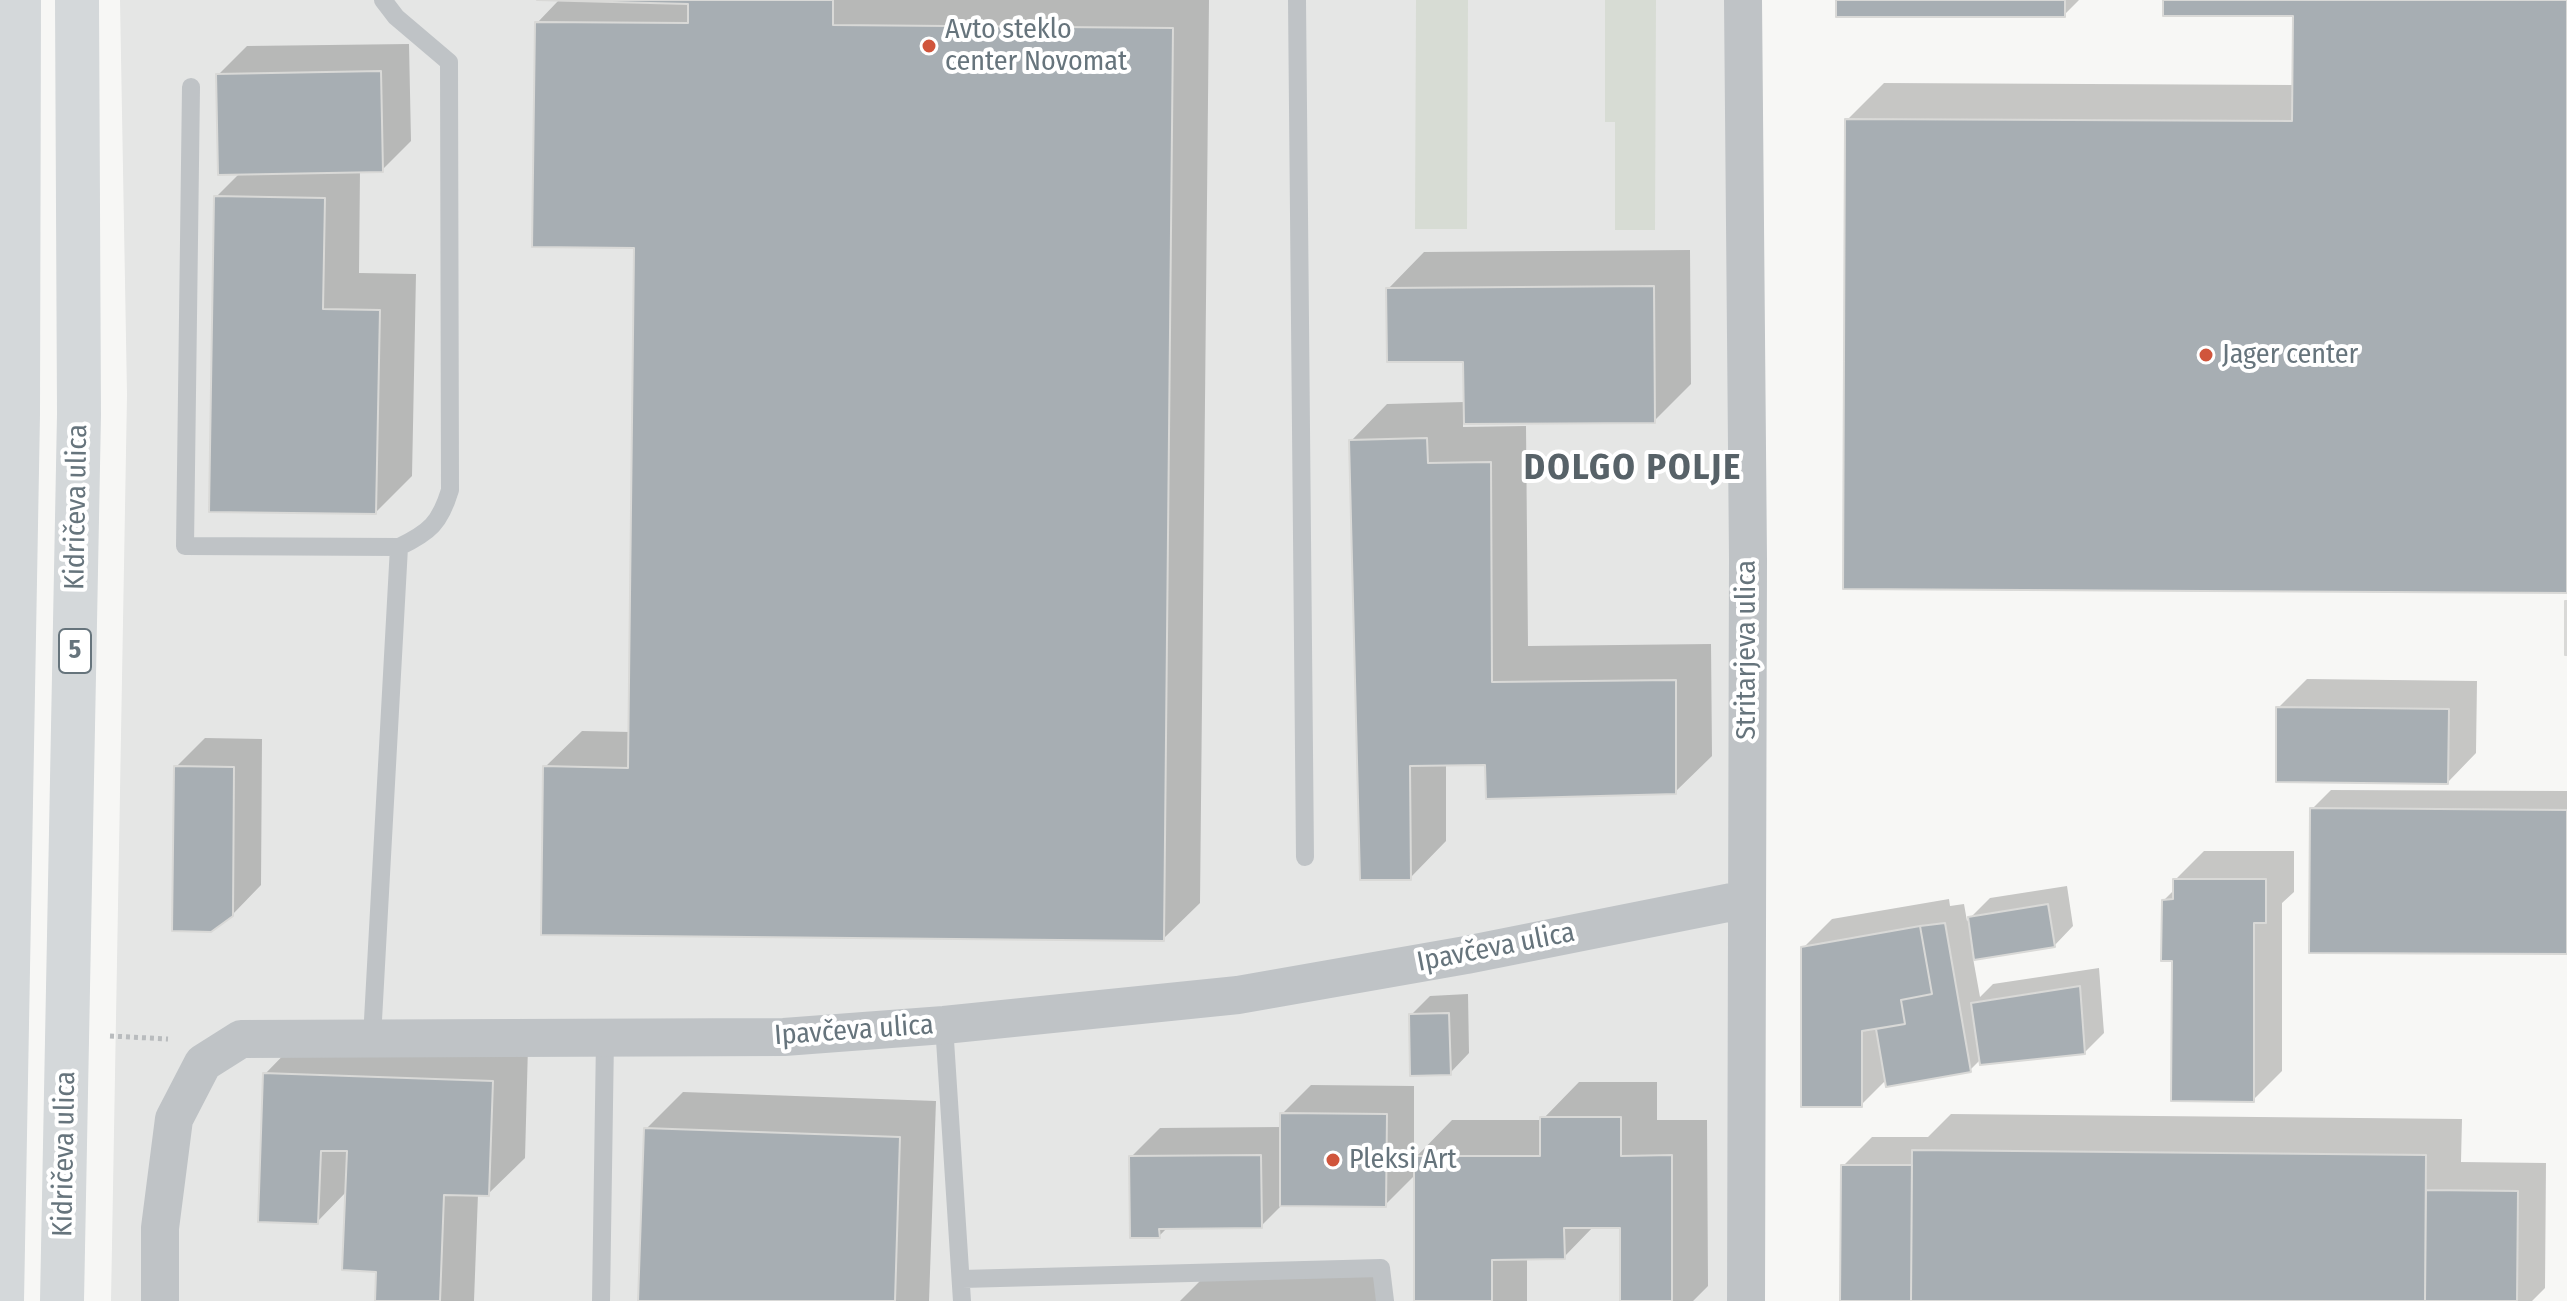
<!DOCTYPE html>
<meta charset="utf-8">
<style>
body{margin:0}
canvas{display:block;background:#f7f7f5}
</style>
<canvas width="2567" height="1301"></canvas>
<script>
const context = document.querySelector('canvas').getContext('2d');
context.lineJoin = 'round';
function fill(path, color) {
  context.fillStyle = color;
  context.fill(path, 'evenodd');
}
function stroke(path, color, width, dash) {
  context.strokeStyle = color;
  context.lineWidth = width;
  context.lineCap = dash ? 'butt' : 'round';
  context.setLineDash(dash || []);
  context.stroke(path);
}
function label(font, color, halo, rows, align = 'center') {
  context.font = font + ' "Fira Sans Condensed",sans-serif';
  context.lineWidth = 8;
  context.setLineDash([]);
  context.textBaseline = 'middle';
  context.strokeStyle = halo;
  context.fillStyle = color;
  for (const [text, x, y, turn = 0] of rows) {
    context.save();
    context.translate(x, y);
    context.rotate((+turn || 0) * Math.PI / 180);
    context.textAlign = isNaN(turn) ? turn : align;
    if (halo) context.strokeText(text, 0, 0);
    context.fillText(text, 0, 0);
    context.restore();
  }
}
const built = new Path2D(`
 M120 0H1745L1760 1301H111L127 395Z`);
const green = new Path2D(`
 M1416 0H1468L1467 229H1415Z
 M1605 0H1656L1655 230H1615V122H1605Z`);
const shadow = new Path2D(`
 M539 0H1209L1200 903 1163 939 545 767 582 731 631 732 636 246 537 23 558 1Z
 M1838 0H2079L2064 15Z
 M2165 0H2567V591L1847 120 1884 83 2294 85 2295 14Z
 M409 44 411 141 382 170H360L359 273 416 274 412 476 376 512 216 197 241 172 218 75 247 46Z
 M1690 250 1691 384 1654 421 1463 422V427L1526 426 1528 646 1711 644 1712 756 1675 792 1487 763 1446 764V841L1410 878 1351 441 1387 404 1465 402V360L1388 289 1424 252Z
 M2307 679 2477 681 2476 753 2448 782 2278 708Z
 M205 738 262 739 261 885 232 915 176 767Z
 M2331 790 2567 791V952L2312 809Z
 M2204 851H2294V892L2282 903V1071L2253 1100 2174 959 2164 900 2175 889V880Z
 M2067 886 2073 926 2054 946 1973 958 1980 997 1993 984 2099 968 2104 1033 2084 1053 1981 1059 1970 1070 1887 1079 1861 1105 1803 948 1832 919 1949 899 1950 906 1964 904 1967 921 1990 898Z
 M1468 994 1469 1053 1450 1073 1411 1015 1430 996Z
 M301 1037 528 1046 525 1158 488 1194H478L474 1301H377L378 1270 347 1191 317 1222 265 1074Z
 M1579 1082H1657V1120H1707L1708 1286 1693 1301H1622V1226H1594L1564 1257H1527V1301H1416V1174L1385 1205 1283 1204 1261 1226 1168 1227 1159 1236 1131 1157 1160 1128 1282 1127V1114L1311 1085 1414 1086V1159L1452 1120H1542Z
 M683 1092 936 1101 929 1301H640L646 1129Z
 M1951 1114 2462 1119 2461 1162 2546 1163 2545 1288 2532 1301H1842L1843 1166 1872 1137H1928Z
 M1386 1267V1301H1180L1211 1270Z`);
const building = new Path2D(`
 M537 0H833V25L1173 28 1164 941 541 935 543 766 628 768 634 248 532 247 535 22 688 23V4Z
 M1836 0H2065V17H1836Z
 M2163 0H2567V593L1843 589 1845 119 2292 121 2293 16H2163Z
 M381 71 383 172 218 175 216 74Z
 M214 196 325 198 323 309 380 310 376 514 209 512Z
 M1654 286 1655 423 1464 424 1463 362H1387L1386 288Z
 M1427 438 1428 463 1491 462 1492 682 1676 680V794L1486 799 1485 765 1410 766 1411 880H1360L1349 440Z
 M2565 601H2567V655H2565Z
 M2276 707 2449 709 2448 784 2276 782Z
 M174 766 234 767 233 916 211 932 172 931Z
 M2310 808 2567 810V954L2309 953Z
 M2173 879H2266V923H2254V1102L2171 1101 2172 961H2161L2162 900 2173 899Z
 M2048 904 2055 947 1974 960 1968 917Z
 M1945 923 1971 1072 1886 1087 1876 1029 1905 1024 1901 1000 1932 994 1920 926Z
 M1920 926 1932 994 1901 1000 1905 1024 1862 1031V1107H1801V947Z
 M2080 986 2085 1054 1980 1065 1971 1003Z
 M1449 1013 1451 1075 1410 1076 1409 1014Z
 M263 1073 493 1081 489 1196 444 1195 440 1301H375L376 1272 342 1270 347 1151H321L318 1224 258 1222Z
 M1280 1113 1387 1114 1386 1207 1280 1206Z
 M1540 1117H1621V1156L1672 1155V1301H1620V1228H1564L1565 1259 1492 1260V1301H1414V1156H1540Z
 M644 1128 900 1137 895 1301H638Z
 M1912 1150 2426 1155 2425 1301H1911Z
 M1261 1155 1262 1228 1159 1229 1160 1238H1130L1129 1156Z
 M1841 1165H1912L1911 1301H1840Z
 M2426 1190 2518 1191 2517 1301H2425Z`);
const path = new Path2D(`
 M110 1036 168 1039`);
const lane = new Path2D(`
 M1297 0 1305 857
 M191 87 185 546 399 547
 M944 1025 962 1301
 M372 1038 399 547C430 532 440 523 450 490L449 62 396 17 383 0
 M962 1279 1381 1268 1385 1301
 M601 1301 605 1039`);
const street = new Path2D(`
 M1743 0 1748 559 1746 1301
 M160 1301V1228L174 1119 203 1063 241 1039 784 1037 944 1025 1238 995 1466 955 1747 899`);
const primary = new Path2D(`
 M2 1301 18 414 19 0
 M62 1301 79 414 77 0`);
const markers = [
 [929,46,8,"#d0553c"],
 [2206,355,8,"#d0553c"],
 [1333,1160,8,"#d0553c"]
];
const shields = [
 [75,651,32]
];
const shieldNames = [
 ["5",75,651]
];
const poiNames = [
 ["Avto steklo",945,30],
 ["center Novomat",945,62],
 ["Jager center",2222,355],
 ["Pleksi Art",1349,1160]
];
const streetNames = [
 ["Kidričeva ulica",77,507,-89],
 ["Stritarjeva ulica",1747,650,-90],
 ["Ipavčeva ulica",1496,948,-11],
 ["Ipavčeva ulica",854,1031,-4],
 ["Kidričeva ulica",65,1154,-89]
];
const districtNames = [
 ["DOLGO POLJE",1633,469]
];
fill(built, '#e5e6e5');
fill(green, '#d7dcd4');
fill(shadow, '#0003');
fill(building, '#a7aeb3');
stroke(building, '#d9d9d7', 2);
stroke(path, '#b9bcbe', 5, [4, 4]);
stroke(lane, '#bfc3c6', 18);
stroke(street, '#bfc3c6', 38);
stroke(primary, '#d4d8da', 44);
for (const [x, y, r, color] of markers) {
  const dot = new Path2D();
  dot.arc(x, y, r, 0, 2 * Math.PI);
  context.fillStyle = color;
  context.fill(dot);
  stroke(dot, '#fff', 3);
}
for (const [x, y, w] of shields) {
  const box = new Path2D();
  box.roundRect(x - w / 2, y - 22, w, 44, 6);
  context.fillStyle = '#fff';
  context.fill(box);
  stroke(box, '#66747c', 2);
}
label('bold 26px', '#66747c', null, shieldNames);
label('28px', '#66747c', '#fff', poiNames, 'left');
label('28px', '#66747c', '#fff', streetNames);
context.letterSpacing = '2px';
label('bold 36px', '#576268', '#fff', districtNames);
context.letterSpacing = '0px';
</script>
